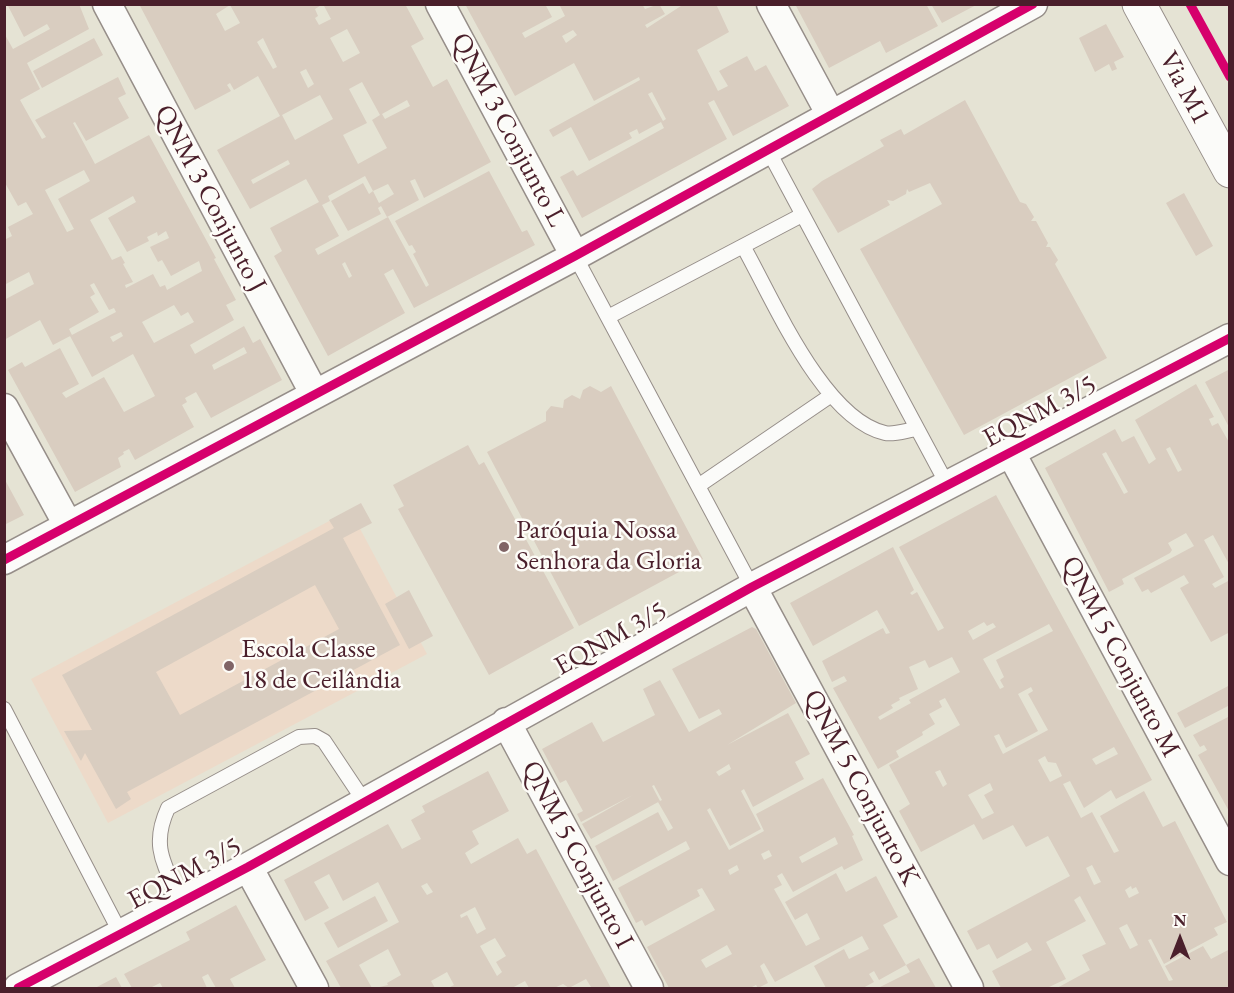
<!DOCTYPE html>
<meta charset="utf-8">
<style>
body{margin:0}
#map{position:relative;width:1234px;height:993px;overflow:hidden;background:#e5e3d4;font-family:"EB Garamond",serif}
canvas{display:block}
.frame{position:absolute;inset:0;border:6px solid #4a1f2b;pointer-events:none}
.north{position:absolute;left:1150px;top:909px;width:60px;height:60px;-webkit-text-stroke:4px #fdfcf7;paint-order:stroke;rotate:0deg;font-size:16px;font-weight:700;line-height:24px;text-align:center;color:#4a1f2b}
.north::after{content:'';display:block;margin:auto;width:21px;height:27px;background:#4a1f2b;clip-path:polygon(50% 0,100% 100%,50% 72%,0 100%)}
</style>
<div id="map">
<canvas width="1234" height="993"></canvas>
<div class="frame"></div>
<div class="north">N</div>
</div>
<script>
const context = document.querySelector('canvas').getContext('2d');
context.lineJoin = 'round';
function fill(path, color) {
  context.fillStyle = color;
  context.fill(path, 'evenodd');
}
function stroke(path, color, width, dash) {
  context.strokeStyle = color;
  context.lineWidth = width;
  context.lineCap = dash ? 'butt' : 'round';
  context.setLineDash(dash || []);
  context.stroke(path);
}
function label(font, color, halo, rows, align = 'center') {
  context.font = font + ' "EB Garamond",serif';
  context.lineWidth = 5;
  context.setLineDash([]);
  context.textBaseline = 'middle';
  context.strokeStyle = halo;
  context.fillStyle = color;
  for (const [text, x, y, turn = 0] of rows) {
    context.save();
    context.translate(x, y);
    context.rotate((+turn || 0) * Math.PI / 180);
    context.textAlign = isNaN(turn) ? turn : align;
    if (halo) context.strokeText(text, 0, 0);
    context.fillText(text, 0, 0);
    context.restore();
  }
}
const built = new Path2D(`
 M350 510 427 654 108 823 31 679Z`);
const building = new Path2D(`
 M7 4H79L89 29 27 63 40 89 20 100 42 139 46 137 35 120 118 77 126 94 118 98 129 118 86 141 75 122 73 123 95 164 149 135 216 258 214 259 236 300 226 305 234 320 190 345 195 354 244 326 253 343 260 339 282 380 211 418 196 392 185 398 187 402 182 405 194 427 135 460 129 449 123 452 124 454 118 458 121 467 75 492 8 370 22 362 25 367 60 348 79 384 62 393 66 398 104 377 124 412 155 396 133 354 92 377 70 336 116 312 114 308 109 310 94 283 90 285 95 294 90 297 99 312 69 329 72 335 53 345 40 320 4 340V300L34 284 29 272 4 285V240L12 236 8 227 33 214 26 202 18 206 4 181V33L13 49 50 29 47 24 24 37ZM84 170 90 181 58 199 74 229 67 232 45 190ZM133 196 136 202 108 218 127 252 149 241 147 237 157 232 158 236 166 231 169 238 150 247 158 262 162 260 171 276 199 261 202 271 167 290 165 285 160 287 153 274 126 288 125 285 133 282 123 264 125 263 121 256 112 260 90 220ZM174 305 181 316 188 312 194 322 154 343 142 322ZM121 332 123 336 113 342 110 337ZM244 347 247 353 214 370 212 365Z
 M139 4H323L315 9 318 16 315 18 319 25 331 19 323 4H405L424 39 411 46 433 87 447 79 491 162 424 198 415 179 410 181 419 200 387 217 381 206 378 208 381 214 348 231 331 201 363 183 369 194 373 191 365 176 328 196 330 201 322 205 339 236 315 249 318 255 388 217 426 287 429 285 413 254 416 252 412 245 409 246 395 221 489 171 522 232 527 230 535 245 414 308 393 269 384 274 405 313 328 356 274 256 282 251 270 228 319 202 306 179 250 209 217 150 280 116 258 76 234 90 230 83 227 85 231 91 195 110ZM230 5 240 23 225 31 216 14ZM347 29 360 53 343 62 330 38ZM263 38 277 67 273 69 257 42ZM306 69 314 84 308 88 300 72ZM362 82 380 115 372 120 387 148 358 164 343 135 367 123 349 89ZM320 95 333 119 295 140 282 115ZM407 100 410 106 385 119 382 114ZM288 160 290 164 253 184 251 180ZM388 184 394 194 379 203 373 191ZM345 262 352 276 349 278 342 264Z
 M465 4H545L552 17 522 33 525 38 565 16 559 4H642L645 9 659 4 665 14 645 25 647 28 684 4H716L729 32 697 50 718 91 728 86 719 71 747 56 755 71 766 65 789 106 733 136 714 100 708 103 727 139 582 218 560 177 573 170 577 176 664 128 661 122 639 134 637 129 629 133 632 138 589 161 571 127 553 137 549 130 640 80 639 77 594 101 574 63 515 96ZM573 30 577 35 566 43 562 36ZM652 92 666 119 663 121 648 94Z
 M795 4H926L938 26 886 53 880 41 829 68Z
 M931 4H978L942 23Z
 M1106 24 1124 57 1114 62 1117 69 1112 71 1109 64 1095 72 1079 38Z
 M94 38 103 55 42 88 33 71Z
 M965 100 1020 202 1026 204 1034 217 1031 221H1036L1048 243 1046 247H1050L1058 260 1055 264 1107 358 964 435 860 249 942 204 930 183 909 192 907 189 906 194 893 201 887 200 890 205 838 233 812 189 822 181 884 146 880 140 901 129 904 135Z
 M1184 193 1213 246 1196 256 1166 203Z
 M1230 369V429L1205 382Z
 M1196 384 1214 417 1209 419 1212 426 1218 423 1230 444V566L1213 535 1204 540 1224 577 1212 584 1215 588 1230 580V632L1211 642 1180 588 1189 583 1184 575 1151 593 1148 589 1142 592 1134 578 1194 546 1186 533 1168 543 1172 550 1170 553 1122 579 1124 584 1109 592 1045 468 1115 429 1122 442 1134 436 1149 464 1156 459 1135 420ZM1170 447 1182 470 1178 472 1166 449ZM1106 452 1128 492 1124 494 1102 454Z
 M590 386 601 392 611 386 703 559 579 626 487 452 546 421V412L551 406 563 408 564 400 572 395 580 399 583 390Z
 M468 445 479 465 484 462 574 628 489 675 398 509 404 506 393 485Z
 M4 478 24 515 4 525Z
 M996 495 1152 780 1116 799 1111 790 1084 808 1070 781 1063 784 1081 818 1092 812 1114 853 1119 851 1100 816 1144 791 1163 827 1175 821 1227 922 1214 928 1218 935 1164 964 1151 939 1148 940 1169 981 1173 980 1165 966 1203 946 1211 959 1230 949V988H1057L1090 970 1082 955 1106 944 1080 896 1074 900 1086 921 1046 942 1066 979 1047 988H1001L992 971 1032 950 1027 942 997 959 989 944 977 950 967 931 1070 876 1048 836 1026 847 1013 825 983 840 974 824 921 852 899 811 910 804 889 765 960 725 945 698 939 701 942 707 929 714 935 724 922 732 923 735 896 751 899 757 878 769 833 688 847 681 844 676 832 682 822 661 883 628 886 634 890 633 877 610 813 646 790 603 893 547 914 590 910 593 912 595 917 592 938 631 944 628 899 547ZM984 622 987 626 993 623 996 627 973 640 968 631ZM1049 624 1053 631 996 660 1004 677 1000 680 1004 687 1000 689 983 659ZM952 657 960 672 909 700 911 703 880 720 878 717 893 708 891 705 900 700 899 698 918 689 909 667 925 660 929 668ZM1031 687 1033 691 1028 694 1048 730 1003 754 994 736 999 734 1006 748 1038 731 1018 694ZM1114 747 1118 754 1096 765 1092 759ZM1045 756 1048 762 1056 763 1062 776 1050 782 1038 760ZM940 770 947 784 943 787 935 772ZM990 783 993 790 984 795 994 813 982 819 968 795ZM1092 865 1101 882 1094 885 1086 868ZM1131 886 1132 889 1136 887 1139 893 1129 898 1125 890ZM1127 924 1138 945 1130 949 1119 928Z
 M361 503 372 523 343 538 400 645 127 792 131 799 116 809 85 753 81 761 64 731 92 730 62 675 334 528 329 520ZM315 585 339 629 180 715 156 672Z
 M409 590 433 636 409 649 385 604Z
 M752 627 756 629 796 703 727 745 788 713 810 754 795 762 804 779 753 807 744 789 741 791 761 829 730 846 710 808 707 810 729 850 764 831 756 814 823 778 854 835 852 836 863 860 844 870 842 866 793 892 782 873 777 876 782 885 774 889 806 946 820 939 807 913 795 920 785 902 836 873 846 892 876 876 898 917 883 925 906 965 879 980 874 971 869 974 874 982 863 988H826L814 966 844 949 849 959 869 949 862 936 775 982 764 963 760 966 768 983 758 988 756 985 750 988H669L647 947 715 910 702 888 697 890 700 896 645 926 642 920 636 923 618 888 690 849 686 841 613 881 595 846 658 812 668 831 673 828 658 802 662 800 654 785 652 786 660 801 591 839 582 824 633 795 581 822 577 814 583 811 566 780 560 783 542 749 592 722 603 742 655 715 643 689 660 680 689 732 722 714 719 709 699 719 672 669ZM729 764 731 769 719 776 716 772ZM835 837 838 844 802 863 799 857ZM769 850 772 856 764 860 761 854ZM737 865 739 870 730 875 728 870ZM727 945 732 954 706 968 701 960Z
 M1230 685V705L1185 728 1177 713Z
 M1230 716V813L1198 755 1207 750 1204 745 1200 747 1193 735Z
 M488 771 509 811 472 831 479 844 465 853 471 864 518 838 527 854 536 849 611 988H588L591 987 586 979 569 988 563 984 554 988H529L525 981 512 988H448L454 985 447 972 431 981 435 988H375L388 985 387 983 401 975 388 949 359 965 372 988H341L326 961 399 922 378 882 343 901 329 874 314 882 329 908 305 921 284 880 388 824 402 849 421 839 411 820 425 812 422 806ZM427 883 433 892 427 895 421 886ZM475 907 486 929 477 934 467 915 461 918 460 915ZM495 938 506 956 496 962 502 972 497 976 480 946Z
 M375 896 388 921 338 948 324 923Z
 M236 905 266 960 230 979 235 988H216L208 974 202 977 207 988H163L160 983 150 988H132L124 974 190 940 186 932Z
 M919 958 936 988H878L910 972 906 965Z
 M116 977 122 988H95Z`);
const service = new Path2D(`
 M768 150 948 486
 M743 246C773 299 823 419 885 433 894 435 908 430 917 429
 M575 256 752 587
 M608 317 802 215
 M698 486 830 396
 M4 709 121 934
 M181 902C165 865 150 847 168 808L299 737 315 736 324 741 364 801`);
const minor = new Path2D(`
 M107 4 314 393
 M440 4 575 256
 M771 4 831 115
 M4 408 68 525
 M1011 453 1230 861
 M4 560 575 256 1033 4
 M752 587 969 988
 M506 722 649 988
 M248 867 314 988
 M18 988 248 867 752 587 1230 338`);
const secondary = new Path2D(`
 M1139 4 1230 171`);
const cycleway = new Path2D(`
 M1190 4 1230 77
 M4 560 575 256 1033 4
 M18 988 248 867 752 587 1230 338`);
const markers = [
 [504,547,6,"#806466"],
 [229,666,6,"#806466"]
];
const streetNames = [
 ["Via M1",1184,88,62],
 ["QNM 3 Conjunto L",508,130,62],
 ["QNM 3 Conjunto J",210,199,62],
 ["EQNM 3/5",1040,412,-28],
 ["EQNM 3/5",611,639,-29],
 ["QNM 5 Conjunto M",1120,657,62],
 ["QNM 5 Conjunto K",861,788,62],
 ["QNM 5 Conjunto I",577,855,62],
 ["EQNM 3/5",185,874,-28]
];
const poiNames = [
 ["Paróquia Nossa",516,531],
 ["Senhora da Gloria",516,562],
 ["Escola Classe",241,650],
 ["18 de Ceilândia",241,681]
];
fill(built, '#eddac9');
fill(building, '#d9cdc0');
stroke(service, '#968e89', 16);
stroke(minor, '#968e89', 31);
stroke(secondary, '#968e89', 35);
stroke(service, '#fbfbf9', 14);
stroke(minor, '#fbfbf9', 28);
stroke(secondary, '#fbfbf9', 33);
stroke(cycleway, '#d6006c', 9);
for (const [x, y, r, color] of markers) {
  const dot = new Path2D();
  dot.arc(x, y, r, 0, 2 * Math.PI);
  context.fillStyle = color;
  context.fill(dot);
  stroke(dot, '#fdfcf7', 2);
}
label('27px', '#4a1f2b', '#fdfcf7', streetNames);
label('27px', '#4a1f2b', '#fdfcf7', poiNames, 'left');
</script>
